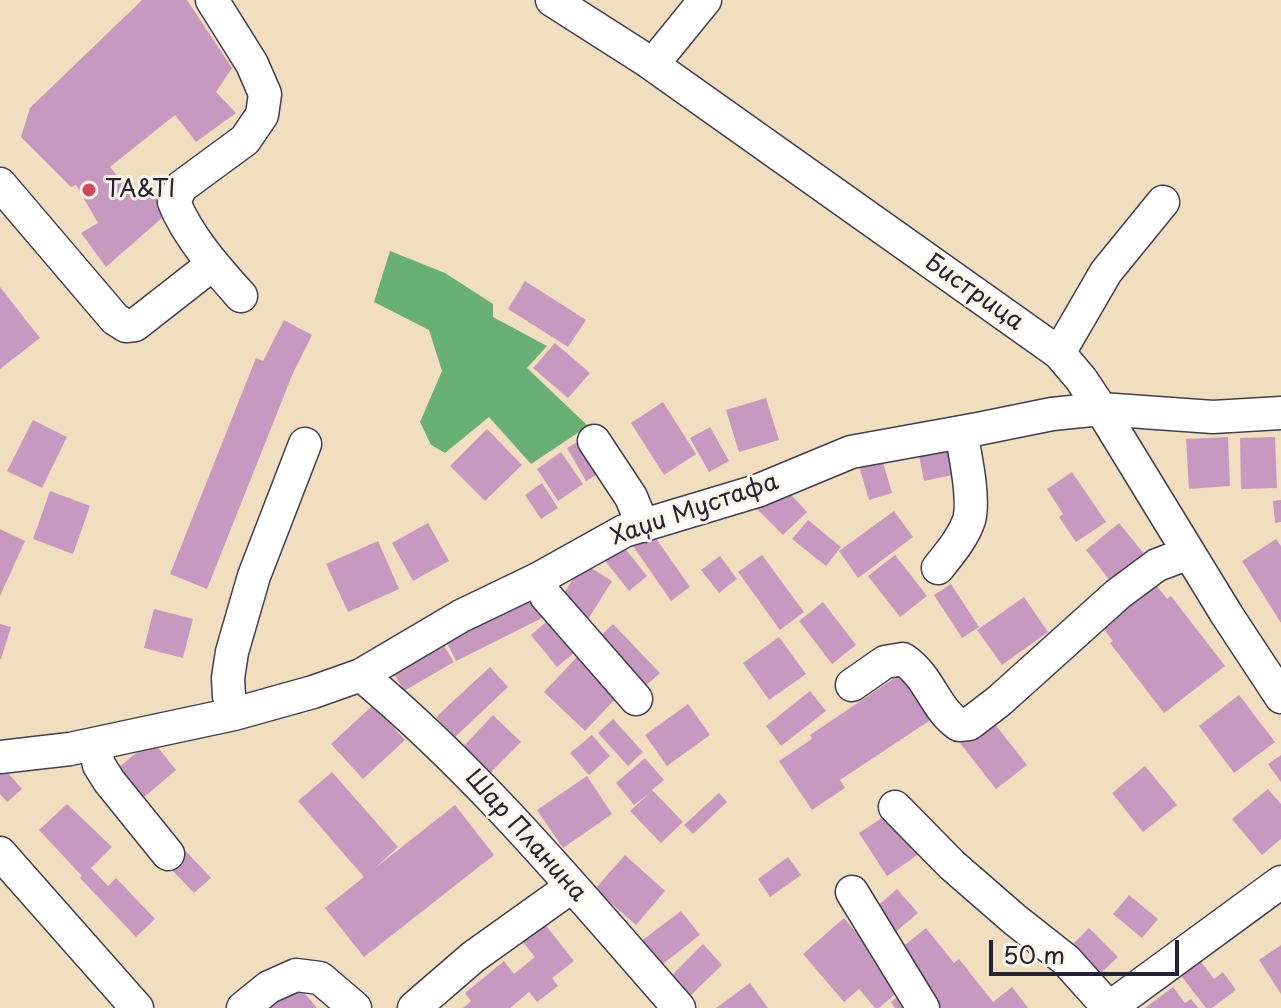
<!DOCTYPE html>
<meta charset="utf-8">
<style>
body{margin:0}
#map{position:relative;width:1281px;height:1008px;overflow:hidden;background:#f1debe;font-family:"Playpen Sans",sans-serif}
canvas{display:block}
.scale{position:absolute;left:989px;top:940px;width:190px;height:36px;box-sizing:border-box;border:4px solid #22223b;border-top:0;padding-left:10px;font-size:24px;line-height:28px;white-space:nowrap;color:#22223b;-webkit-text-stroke:6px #fcf5e5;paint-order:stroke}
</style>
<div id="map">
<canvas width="1281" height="1008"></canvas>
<div class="scale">50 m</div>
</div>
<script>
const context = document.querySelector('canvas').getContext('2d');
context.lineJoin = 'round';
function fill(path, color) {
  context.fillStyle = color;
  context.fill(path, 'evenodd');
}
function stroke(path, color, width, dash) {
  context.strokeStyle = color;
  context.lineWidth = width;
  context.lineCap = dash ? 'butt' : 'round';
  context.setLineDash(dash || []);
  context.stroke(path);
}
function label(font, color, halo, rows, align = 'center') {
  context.font = font + ' "Playpen Sans",sans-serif';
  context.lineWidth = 6;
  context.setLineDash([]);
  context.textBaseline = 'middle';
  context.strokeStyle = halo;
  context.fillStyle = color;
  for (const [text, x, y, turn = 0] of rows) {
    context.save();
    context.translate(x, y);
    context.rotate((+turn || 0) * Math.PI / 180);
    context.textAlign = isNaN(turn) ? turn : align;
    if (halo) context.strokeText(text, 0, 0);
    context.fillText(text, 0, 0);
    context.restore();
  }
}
const forest = new Path2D(`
 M390 251 445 273 493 304V317L547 346 527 368 588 426 531 464 489 417 445 453 431 445 420 422 442 371 429 330 374 302Z`);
const building = new Path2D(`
 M142 0H187L232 68 216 92 236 113 196 142 175 115 110 167 135 197 151 189 169 212 106 267 81 233 98 223 76 185 71 187 21 137 30 108Z
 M525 281 586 320 568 347 508 309Z
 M0 287 40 338 0 369Z
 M284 320 312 335 293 373 207 589 170 574 256 358 263 361Z
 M555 343 590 373 568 398 533 368Z
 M766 398 779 440 739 452 726 410Z
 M663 402 696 454 664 475 631 423Z
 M33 420 67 437 42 488 7 471Z
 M710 427 729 461 709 472 690 438Z
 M487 429 522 465 485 501 450 466Z
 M588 436 607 469 586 481 567 448Z
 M1228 437 1230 486 1189 489 1186 439Z
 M1275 437 1277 488 1241 489 1240 438Z
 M950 439 957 474 924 481 917 446Z
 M561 452 583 484 558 501 537 469Z
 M881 456 892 493 869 500 858 463Z
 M1072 472 1106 522 1076 542 1059 517 1063 514 1047 489Z
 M542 483 558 508 541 519 525 495Z
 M782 485 807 512 783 535 757 509Z
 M50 491 90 506 73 554 33 539Z
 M1281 500V522L1275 523 1273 501Z
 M894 511 913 537 858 578 839 551Z
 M808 520 841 547 826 566 792 539Z
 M428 523 449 561 413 581 392 543Z
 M1119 523 1145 555 1111 582 1086 550Z
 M0 529 25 541 0 596Z
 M650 530 690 587 671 601 631 543Z
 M1276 539 1281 546V623L1242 561Z
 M378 541 399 589 348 612 326 564Z
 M620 542 647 576 629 591 602 557Z
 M762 555 804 612 780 630 738 572Z
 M895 555 927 596 900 617 868 576Z
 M720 556 737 579 719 593 701 570Z
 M583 563 612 581 587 621 558 603Z
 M1151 578 1167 599 1171 596 1225 666 1164 713 1110 643 1113 641 1097 620Z
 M951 584 979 627 962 638 934 595Z
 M533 585 548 615 456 661 441 631Z
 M1024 597 1048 632 1002 665 977 630Z
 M823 602 856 645 832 664 799 621Z
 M154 609 193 619 183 658 144 648Z
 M552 617 579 649 557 667 531 635Z
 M0 624 11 627 1 659H0Z
 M613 624 660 673 640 691 593 643Z
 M438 636 454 662 404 691 389 665Z
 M779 637 806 674 769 700 743 663Z
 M579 655 619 695 585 731 544 692Z
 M490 667 508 687 455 737 436 717Z
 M911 667 941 713 840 780 845 788 812 810 779 761 812 739 810 735Z
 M810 691 826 711 781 746 766 726Z
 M1239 695 1275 742 1234 773 1199 726Z
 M688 704 710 735 667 766 645 735Z
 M373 705 405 740 363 779 331 744Z
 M493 715 521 742 490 773 463 747Z
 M990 718 1027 765 996 789 960 743Z
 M613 719 643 752 628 766 598 733Z
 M592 735 610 756 589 775 570 753Z
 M152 740 176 770 143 798 118 768Z
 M1281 755V782L1268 764Z
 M645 758 664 780 652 790 683 822 661 843 630 811 650 793 634 805 616 783Z
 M1145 766 1177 805 1143 832 1112 793Z
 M3 767 22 789 7 802 0 794V770Z
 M332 772 398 847 374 869 455 805 494 855 364 957 325 908 364 877 298 801Z
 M587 776 612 814 563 848 537 810Z
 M1268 789 1281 804V839L1262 855 1232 819Z
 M719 793 727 802 693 834 684 825Z
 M67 804 112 847 91 868 108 886 116 878 155 919 136 937 80 878 82 876 39 830Z
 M891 812 919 854 887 876 859 833Z
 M182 847 211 878 194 893 165 863Z
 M625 855 665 891 636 925 595 889Z
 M788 857 801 875 770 897 758 879Z
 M897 889 918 913 893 934 873 910Z
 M1129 895 1158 919 1142 938 1113 914Z
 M681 911 700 935 659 967 640 942Z
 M844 918 903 987 879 1008H875L859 989 844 1002 803 954Z
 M544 923 574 961 552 978 558 986 537 1002 529 992 510 1008H463L471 1001 465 993 504 961 514 974 535 957 522 941Z
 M926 928 954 963 959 959 993 1002 1012 987 1028 1008H932L896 952Z
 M1089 928 1118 957 1100 974 1072 945Z
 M703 944 722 965 688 998 669 978Z
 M1281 945V994L1259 960Z
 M1198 958 1214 979 1223 972 1236 990 1212 1008H1206L1179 973Z
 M293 980 317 1008H259Z
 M750 983 768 1008H716Z
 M1173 987 1185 1003 1191 999 1198 1008H1145Z
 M901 994 912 1008H895L891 1002Z`);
const minor = new Path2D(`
 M212 0 252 64 265 94 262 115 245 140 181 187 174 202C188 237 216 268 241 296
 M552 0 646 60 1059 353 1081 379 1101 409 1227 615 1281 697
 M653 64 705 0
 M0 184 115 319 126 326 135 325 213 264
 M1059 353 1106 272 1163 202
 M594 441 631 497 643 526
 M938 568C949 554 963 538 969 520 975 499 965 454 961 432
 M538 579 546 596 636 699
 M361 675C479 773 578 893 679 1008
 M852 685 885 662 903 659C930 677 934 708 959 725L969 724 999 701 1118 594 1157 565 1189 553
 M234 714 229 696 228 678 232 652 254 576 305 444
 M94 744 99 765 109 781 168 854
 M0 757 70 749 234 714 313 692 361 675 461 616 538 579 624 531 757 491 851 452 978 429 1052 414 1101 409 1213 417 1281 413
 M895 807 952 865 1014 919 1066 960 1109 1008
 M0 853 137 1008
 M852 892 923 1008
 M243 1008 269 987 296 975 320 978 355 1008
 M414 1008 473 957 571 887
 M1109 1008 1281 882`);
const markers = [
 [89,190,8,"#d1495b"]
];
const poiNames = [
 ["TA&TI",105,190]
];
const streetNames = [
 ["Бистрица",974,293,35],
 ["Хаџи Мустафа",695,510,-19],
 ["Шар Планина",525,836,48]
];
fill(forest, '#69b075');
fill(building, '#c899c0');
stroke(minor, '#413e4f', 35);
stroke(minor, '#fff', 32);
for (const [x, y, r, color] of markers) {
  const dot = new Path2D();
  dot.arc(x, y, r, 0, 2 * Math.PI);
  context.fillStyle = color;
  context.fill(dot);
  stroke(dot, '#fcf5e5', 3);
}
label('24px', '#22223b', '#fcf5e5', poiNames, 'left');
label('24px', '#22223b', '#fcf5e5', streetNames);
</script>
